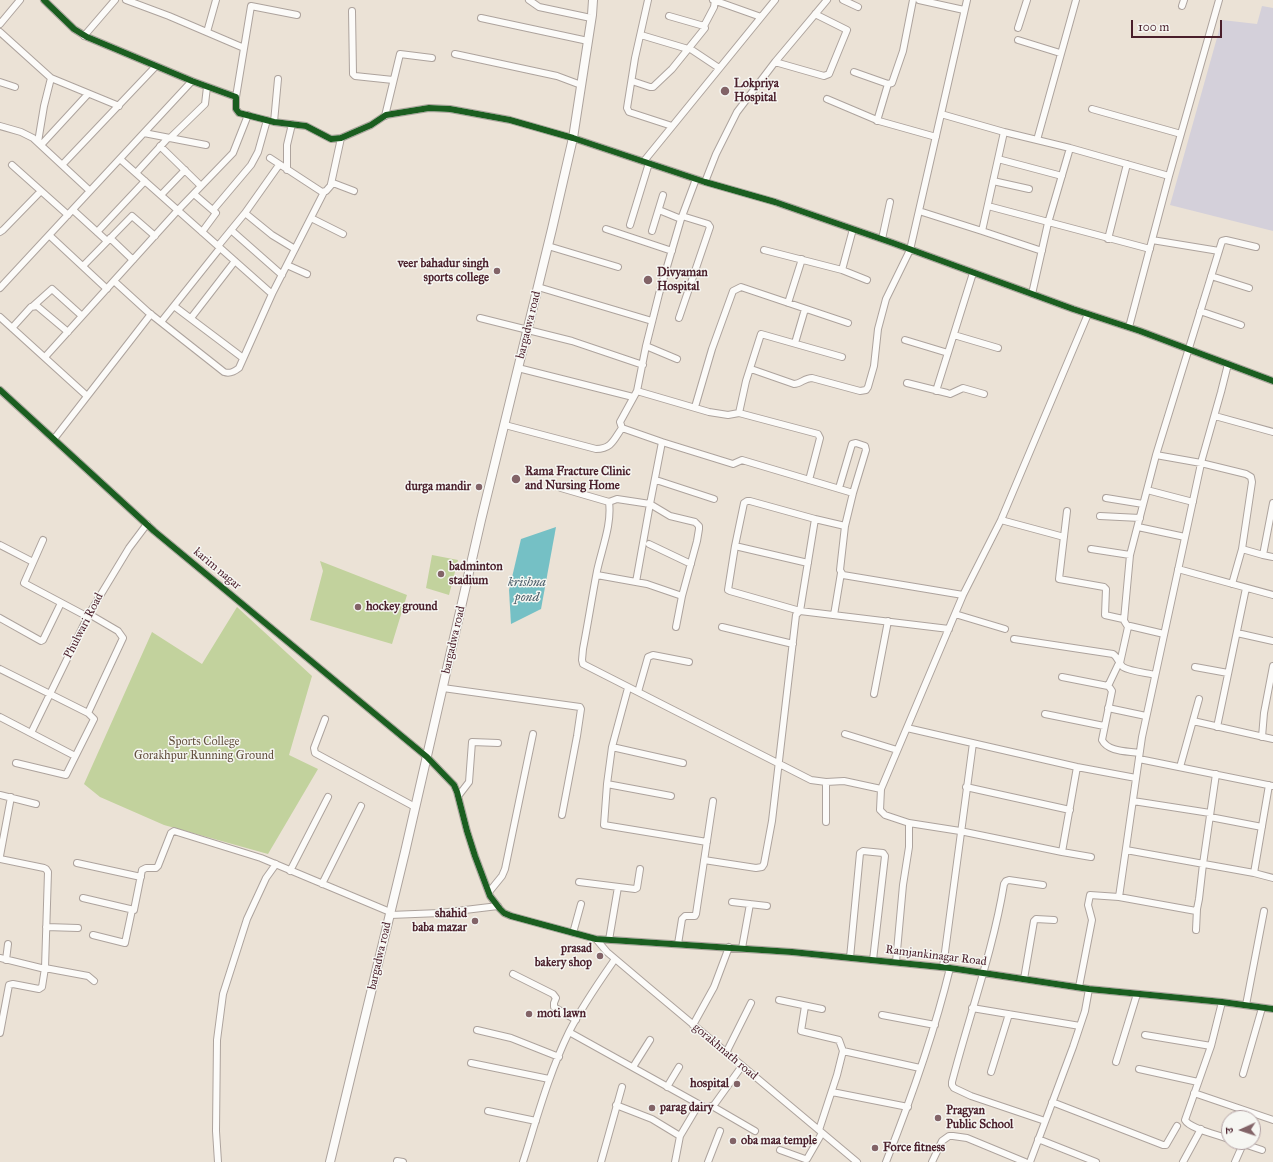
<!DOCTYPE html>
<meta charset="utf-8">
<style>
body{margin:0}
#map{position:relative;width:1273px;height:1162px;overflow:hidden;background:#ebe2d6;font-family:"IM FELL Great Primer","Noto Serif Devanagari",serif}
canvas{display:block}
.north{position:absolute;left:1221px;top:1110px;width:40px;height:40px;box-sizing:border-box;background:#f6f6f2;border:1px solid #b1a0a2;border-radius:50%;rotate:267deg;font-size:11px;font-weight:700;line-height:16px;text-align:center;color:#4a1f2b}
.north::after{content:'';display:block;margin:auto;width:14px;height:18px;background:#826367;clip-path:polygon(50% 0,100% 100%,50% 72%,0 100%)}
.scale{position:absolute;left:1131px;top:20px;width:91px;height:18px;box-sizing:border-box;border:2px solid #4a1f2b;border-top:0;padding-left:5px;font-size:12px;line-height:14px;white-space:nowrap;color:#4a1f2b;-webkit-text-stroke:3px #f6f6f2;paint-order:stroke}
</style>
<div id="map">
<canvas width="1273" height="1162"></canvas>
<div class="north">उ</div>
<div class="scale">100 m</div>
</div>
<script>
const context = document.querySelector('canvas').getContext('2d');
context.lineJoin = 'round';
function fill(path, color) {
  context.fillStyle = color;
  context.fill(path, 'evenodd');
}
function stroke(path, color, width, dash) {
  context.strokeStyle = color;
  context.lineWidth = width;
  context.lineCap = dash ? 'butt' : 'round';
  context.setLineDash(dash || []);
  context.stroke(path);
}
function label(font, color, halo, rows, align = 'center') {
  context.font = font + ' "IM FELL Great Primer",serif';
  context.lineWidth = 3;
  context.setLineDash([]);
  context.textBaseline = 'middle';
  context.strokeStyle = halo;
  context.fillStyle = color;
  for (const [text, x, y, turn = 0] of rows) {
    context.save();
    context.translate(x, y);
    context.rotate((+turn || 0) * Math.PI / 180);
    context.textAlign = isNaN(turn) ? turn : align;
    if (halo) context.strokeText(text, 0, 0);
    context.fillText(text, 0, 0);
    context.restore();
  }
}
const industrial = new Path2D(`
 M1262 6 1273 8V231L1170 205 1222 20 1257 24Z`);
const green = new Path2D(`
 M432 555 458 560 449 595 426 588Z
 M320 561 407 595 392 644 310 620 323 571Z
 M237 607 312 676 289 755 318 769 268 854 164 825 100 797 84 784 152 632 202 664Z`);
const water = new Path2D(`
 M556 527 541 609 511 624 509 590 521 539Z`);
const minor = new Path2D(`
 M44 0 74 29 87 37 192 81 236 97V109L239 113 274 122 306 126 331 139 341 138 371 125 386 115 429 108 450 109 510 120 573 138 705 182 775 202 893 243 1073 309 1140 331 1273 381
 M126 0 169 16 244 48
 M529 0 539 7 591 18
 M648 0 635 58 627 108 629 112 672 126
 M713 0 761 17
 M843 0 858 7
 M919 0 964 10
 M1182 6 1184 0
 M352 11 353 74 355 76 393 80
 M481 18 588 41
 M0 24 20 0
 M704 26 714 7 715 0
 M1018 28 1027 0
 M0 32 51 78 119 106
 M207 32 216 0
 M641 35 688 49
 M84 36 115 0
 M1018 40 1060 53
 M689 48 719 68
 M455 54 557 76 581 85
 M775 62 824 76 829 74 847 30 815 14
 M854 72 888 84 892 83 903 51 913 0
 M632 81 650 87H653L672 69 705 28 704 26 669 16
 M0 82 15 87
 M236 97 251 6 297 15
 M827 99 879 121 936 137
 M1092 109 1181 134
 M941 114 1004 132
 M385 116 400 54 432 58
 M877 121 888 84
 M274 122 278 79
 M0 126 21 132 33 138 90 191
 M144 133 206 145
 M170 138 205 104 207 87
 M1037 140 1076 0
 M38 142 44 106 51 78
 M41 145 88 94
 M160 146 201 186
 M270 158 322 192 326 191 333 183 354 191
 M120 159 272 294
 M998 159 1062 176
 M644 161 775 0
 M12 165 68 215
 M62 165 156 66
 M287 170V145L292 124
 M136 173 168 138
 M993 181 1029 189
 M705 182 716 154 737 112 775 62 827 0
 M331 184 341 138
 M194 194 216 213 202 232
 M161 195 185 170
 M988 206 1150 249
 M73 210 107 241
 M213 210 251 165 258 152 267 120
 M659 210 681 219
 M919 211 982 231
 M245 213 272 235 295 249
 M311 218 343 234
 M630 225 649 163
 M606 229 672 251
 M231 230 282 275
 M652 231 663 195
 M0 232 3 230 41 191
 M97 232 145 181
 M49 235 107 289
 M110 238 133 260
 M882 239 890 202
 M1108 239 1127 164
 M1152 240 1219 251
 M218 246 245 213 279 165
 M548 246 618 267
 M764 250 842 270 867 280
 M1042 251 982 231 1004 132 1070 148 1169 176
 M287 265 307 274
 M83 266 132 216 155 236
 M842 270 853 229
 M1211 276 1249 288
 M114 281 148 312 224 372C230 374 234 372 239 368L272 294 324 192
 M538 287 652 321
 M0 288 192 81
 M1032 294 1048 223 1070 148
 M788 303 802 259
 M33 306 52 289 82 316
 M174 306 243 358
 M1200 311 1241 325
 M0 317 87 396
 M191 318 235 261
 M480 318 572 341 643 365
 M679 318 710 227 708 224 682 216
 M161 322 220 248
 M1129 327 1169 176 1219 0
 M12 328 31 307 37 306 68 332
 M954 335 998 348
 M905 340 948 353
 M795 343 805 309
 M646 346 677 359
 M45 357 178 210 233 153 248 115
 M518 368 633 397
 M751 369 794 384C801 384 804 378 812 378L860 391 866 390 868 387 874 366 878 329 886 299 910 250 967 0
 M907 383 947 393 950 394 963 388 984 394
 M0 390 154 531 427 757 454 785 457 792 467 831 475 856 490 896 500 909 504 913 511 916 596 939 792 952 950 968 1089 989 1222 1002 1273 1009
 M637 391 709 412 728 415 739 413 818 434 820 438 809 480
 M936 391 973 273
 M695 407 712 349 733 291 741 287 848 323
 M739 413 746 381 761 334 842 357
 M1215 416 1273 432
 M505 425 596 449C612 449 614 439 622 428
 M54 439 151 314
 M662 442 733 464 742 460 853 493 845 526 840 570 843 575 963 595
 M1156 455 1201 463 1246 474 1251 477 1252 482 1242 549 1263 555
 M656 480 714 499
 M561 488 609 502C612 524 602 548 597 571 592 597 588 623 583 649L582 660 583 664 811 780 826 782V822
 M839 488 852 444 856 443 865 446 866 450 853 493
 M1147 490 1193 502
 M1106 498 1143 504
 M747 501H750L815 519 800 611 730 591 728 590 735 546 744 503Z
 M609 502 617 499 650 504 662 442 622 428 620 422 637 391 646 346 659 294 681 219 696 179
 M1273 503 1263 555 1273 557
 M1067 511 1059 579 1104 587 1106 589 1105 615 1123 619 1128 627
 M1100 516 1140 518
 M815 519 845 526
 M1001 520 1064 537
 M1138 527 1185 537
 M43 540 24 583 88 617
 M649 544 691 564
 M0 545 33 562
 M735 546 808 563
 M1091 549 1130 555
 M1178 569 1273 595
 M597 575 647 584 682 596
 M636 582 650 504 670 516 695 522 699 526V529L697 541 682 596 676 627
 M1232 584 1242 549
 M955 614 1005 629
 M834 615 841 573
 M0 618 41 641 43 640 61 603
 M1124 620 1130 555 1156 455 1222 241 1226 240 1256 247
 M722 627 793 644
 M1237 633 1273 641
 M1014 639 1113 654C1118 657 1118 663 1123 667 1129 671 1147 673 1155 675
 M1120 663 1128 627 1130 626 1164 634
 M1195 667 1228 673
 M0 669 88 713 94 719 66 775 16 763
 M1062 677 1108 686 1110 688 1112 691 1102 740C1108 752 1127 751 1139 753
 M1108 686 1118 665
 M443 688 580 707 581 709 577 736 562 815
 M628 688 612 747 607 784 604 825 707 842
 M638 692 648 657 653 655 689 662
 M874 694 888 621
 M1108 708 1146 716
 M88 713 123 638 118 631 89 614
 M1045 714 1104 726
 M0 717 75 756
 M325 719 314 748 315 753 415 807
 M1193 721 1273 739
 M1217 727 1246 588
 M907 728 1077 767 1136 778
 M31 733 89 614 129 548 147 524
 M845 734 897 750
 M1262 737 1264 713 1273 666
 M612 747 683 763
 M1139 759 1273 786
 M1077 767 1062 852 960 831 909 823 885 815 880 810 881 789 963 595 1001 520 1088 314
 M1180 767 1199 699
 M826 782 844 781 881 789
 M607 784 671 796
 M966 787 1070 810
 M0 795 36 804
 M459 795 469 782 472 742 498 743
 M1133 801 1210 813
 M1210 817 1262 827
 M1126 850 1254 873 1273 878
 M1062 852 1091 857
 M0 856 11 797
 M0 859 44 868 46 869 48 872 45 968 42 987 39 989 13 984 9 985 0 1033
 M704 860 756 868 762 867 764 864 772 821 796 615 800 611 949 629
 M77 863 141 877
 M290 871 328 797
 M1254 873 1269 785
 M579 882 635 889 637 888 640 869
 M322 884 361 806
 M1043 885 1009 880 1006 881 1004 884C993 951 969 1016 952 1082V1085L954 1088 971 1096 1045 1121
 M489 892 502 876 505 869 533 734
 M1119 897 1142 737 1202 459 1221 392 1228 364
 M83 898 134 910 142 870 146 868H156L158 866 171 833 174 831 261 858 390 912
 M732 902 767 906
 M390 915 440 913 498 906
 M46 927 78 928
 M1196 930 1197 909 1199 899 1203 864 1216 774
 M573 933 581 904
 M93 935 125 943 132 910
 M596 939 607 952 646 985 857 1162
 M609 940 618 887
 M678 944 682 919 685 916H695L696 914 713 801
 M742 948 750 904
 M0 958 45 969
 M850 958 860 853 863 851 883 853 885 856 873 960
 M6 960 8 944
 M896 962 903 885 909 847V823
 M943 967 973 743
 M45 968 88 976 94 981
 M513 974 553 994 556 998 554 1003V1007L576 1020
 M1024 979 1034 921 1036 919 1054 920
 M1079 987 1092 920 1088 905 1090 895 1119 897 1196 911
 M779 1000 822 1009
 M1222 1002 1211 1046 1185 1120C1190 1129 1219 1135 1229 1139
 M1246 1005 1264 911
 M805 1006 801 1031 839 1040 843 1051
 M972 1008 1080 1026
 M882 1015 935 1025
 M693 1025 714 987 729 947
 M477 1030 511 1038 559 1057
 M569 1032 704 1107 707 1108 714 1105 742 1066
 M1145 1035 1211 1046
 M726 1053 751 1003
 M1116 1062 1137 994
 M471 1063 549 1079
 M633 1067 650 1040
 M1139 1069 1198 1082
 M991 1072 1009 1014
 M1243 1074 1262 1008
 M667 1087 679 1067
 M832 1092 908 1107
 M1194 1093 1273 1120
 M1052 1102 1163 1145H1166L1177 1126
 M616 1105 652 1119 680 1136
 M712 1106 755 1131
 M488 1111 536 1121
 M819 1130 837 1075 843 1051 920 1068
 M1038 1139 1096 1162
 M1238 1142 1262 1150
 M780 1150 805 1159H807L822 1133
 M397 1161 403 1162
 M218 1162 216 1131 217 1040 223 994 247 919 266 878 276 864
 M523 1162C537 1118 549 1073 569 1032 582 1006 599 982 615 959
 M601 1162 622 1087
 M675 1162 680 1136 699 1104
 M708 1162 720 1131
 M886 1162C911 1099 934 1034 950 968
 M932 1162 942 1141 949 1136H953L967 1138 1025 1162
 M1030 1162 1073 1047 1085 1011 1089 989
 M1183 1162 1201 1129
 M1235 1162 1243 1144`);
const major = new Path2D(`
 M330 1162 405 852 481 520 552 229 573 138 592 15 593 0`);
const cycleway = new Path2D(`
 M44 0 74 29 87 37 192 81 236 97V109L239 113 274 122 306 126 331 139 341 138 371 125 386 115 429 108 450 109 510 120 573 138 705 182 775 202 893 243 1073 309 1140 331 1273 381
 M0 390 154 531 427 757 454 785 457 792 467 831 475 856 490 896 500 909 504 913 511 916 596 939 792 952 950 968 1089 989 1222 1002 1273 1009`);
const markers = [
 [725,91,5,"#826367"],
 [497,271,4,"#826367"],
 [648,280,5,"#826367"],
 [516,479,5,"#826367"],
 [479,487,4,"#826367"],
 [441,574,4,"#826367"],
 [358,607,4,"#826367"],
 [475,921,4,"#826367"],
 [600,956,4,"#826367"],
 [529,1014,4,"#826367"],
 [737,1084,4,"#826367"],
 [652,1108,4,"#826367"],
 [938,1118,4,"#826367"],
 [733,1141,4,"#826367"],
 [875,1148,4,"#826367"]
];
const poiNames = [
 ["Lokpriya",734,84],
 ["Hospital",734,98],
 ["veer bahadur singh",489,264,"right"],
 ["sports college",489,278,"right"],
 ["Divyaman",657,273],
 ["Hospital",657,287],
 ["Rama Fracture Clinic",525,472],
 ["and Nursing Home",525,486],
 ["durga mandir",471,487,"right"],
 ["badminton",449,567],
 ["stadium",449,581],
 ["hockey ground",366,607],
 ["shahid",467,914,"right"],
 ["baba mazar",467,928,"right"],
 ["prasad",592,949,"right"],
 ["bakery shop",592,963,"right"],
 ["moti lawn",537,1014],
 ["hospital",729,1084,"right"],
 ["parag dairy",660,1108],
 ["Pragyan",946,1111],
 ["Public School",946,1125],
 ["oba maa temple",741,1141],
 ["Force fitness",883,1148]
];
const streetNames = [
 ["bargadwa road",529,325,-76],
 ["karim nagar",217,569,40],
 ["Phulwari Road",84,626,-63],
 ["bargadwa road",454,640,-77],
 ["bargadwa road",380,956,-77],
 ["Ramjankinagar Road",936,956,7],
 ["gorakhnath road",725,1052,40]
];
const parkNames = [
 ["Sports College",204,742],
 ["Gorakhpur Running Ground",204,756]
];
const waterNames = [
 ["krishna",527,583],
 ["pond",527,598]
];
fill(industrial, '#d4d0da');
fill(green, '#c2d29d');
fill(water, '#75c0c5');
stroke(minor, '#ada39d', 8);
stroke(major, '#ada39d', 10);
stroke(minor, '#fcfbf9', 6);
stroke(major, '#fcfbf9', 8);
stroke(cycleway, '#1b5e20', 6);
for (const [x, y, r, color] of markers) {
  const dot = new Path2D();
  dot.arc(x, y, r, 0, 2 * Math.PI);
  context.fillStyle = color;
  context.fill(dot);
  stroke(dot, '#f6f6f2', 1.5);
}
label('bold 12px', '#4a1f2b', '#f6f6f2', poiNames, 'left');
label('12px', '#4a1f2b', '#f6f6f2', streetNames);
label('12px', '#64513f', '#f6f6f2', parkNames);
label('italic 13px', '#475a66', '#f6f6f2', waterNames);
</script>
